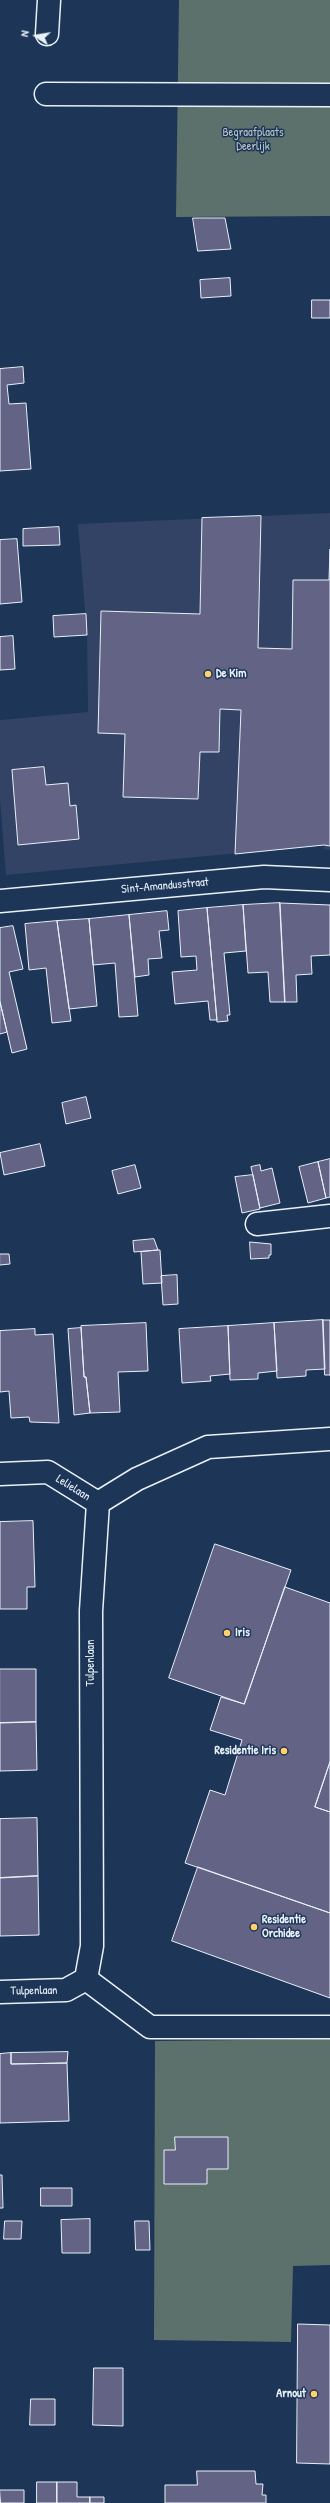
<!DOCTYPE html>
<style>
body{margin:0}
#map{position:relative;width:330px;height:2503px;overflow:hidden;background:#1d3557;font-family:"Patrick Hand",sans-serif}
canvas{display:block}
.north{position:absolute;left:16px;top:16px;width:40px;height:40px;-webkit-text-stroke:3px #1d3557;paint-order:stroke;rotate:282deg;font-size:11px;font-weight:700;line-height:16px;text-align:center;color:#e8f1f8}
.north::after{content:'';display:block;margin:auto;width:14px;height:18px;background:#e8f1f8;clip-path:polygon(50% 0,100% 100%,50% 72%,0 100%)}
</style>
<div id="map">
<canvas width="330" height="2503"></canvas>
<div class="north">N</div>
</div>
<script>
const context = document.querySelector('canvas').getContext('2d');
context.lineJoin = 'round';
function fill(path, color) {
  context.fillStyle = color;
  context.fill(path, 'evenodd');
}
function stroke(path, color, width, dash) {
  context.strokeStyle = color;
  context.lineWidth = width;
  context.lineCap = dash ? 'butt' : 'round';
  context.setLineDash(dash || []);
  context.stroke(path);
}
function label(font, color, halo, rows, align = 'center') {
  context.font = font + ' "Patrick Hand",sans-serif';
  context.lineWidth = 3;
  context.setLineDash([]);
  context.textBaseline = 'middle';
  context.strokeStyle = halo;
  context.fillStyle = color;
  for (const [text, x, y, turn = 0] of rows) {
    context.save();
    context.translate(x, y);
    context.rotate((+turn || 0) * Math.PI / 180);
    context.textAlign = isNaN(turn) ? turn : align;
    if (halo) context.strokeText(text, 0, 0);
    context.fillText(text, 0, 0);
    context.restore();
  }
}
const built = new Path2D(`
 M330 513V850L324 849V845L6 875 0 800V720L88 712 87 635 78 524Z`);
const green = new Path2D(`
 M179 0H330V216L176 217Z
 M330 2039V2265L293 2266 291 2342 154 2340 155 2041Z`);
const building = new Path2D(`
 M193 218H225L231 249 198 251Z
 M230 278 231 296 201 298 200 280Z
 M312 300H330V318H312Z
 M23 367 24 383 7 385 9 404 26 403 31 469 0 471V369Z
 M261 516 258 648 292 649 293 580H329L330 549V846L324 845 235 854 241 710 220 709 219 752H200L198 799 123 797 125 734 98 733 101 611 200 614 202 518Z
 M59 527 60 545 23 546V529Z
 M17 539 22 602 0 604V540Z
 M86 614 87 635 54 637 53 616Z
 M13 636 15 669 0 670V637Z
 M44 767 46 785 68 783 70 806 76 805 79 839 18 845 12 770Z
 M280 903 330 905V955L311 956 312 974 296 975 297 1002H285Z
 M280 903 285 1002H270L268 972 248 973 243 905Z
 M243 905 246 951 224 953 230 1015H227L228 1021 217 1022 207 908Z
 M207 908 217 1020H210L208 1001 175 1004 172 972 197 970 196 956 181 957 178 911Z
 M167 911 169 930 159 931 162 958 148 959 149 975 135 977 129 915Z
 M129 915 138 1016 119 1017 115 963 93 965 89 919Z
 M89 919 97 1006 69 1009 57 921Z
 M57 921 71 1021 52 1023 46 968 29 970 25 924Z
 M13 926 23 969 9 972 27 1049 12 1053 0 1002V928Z
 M0 1002 7 1032 0 1034Z
 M86 1097 91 1118 66 1124 62 1103Z
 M40 1144 45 1166 4 1175 0 1153Z
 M330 1159V1197L326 1198 318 1162Z
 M318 1162 326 1198 308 1203 299 1167Z
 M135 1165 141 1188 118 1194 112 1171Z
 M260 1165 261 1171 272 1168 280 1203 260 1208 251 1167Z
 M253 1175 260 1209 242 1213 235 1177Z
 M154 1239 158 1250 134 1252 133 1241Z
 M250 1242 271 1244V1255H269V1258L251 1259Z
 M158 1250H160L162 1283 143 1284 141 1252Z
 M0 1254H9L10 1264 0 1265Z
 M177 1275 178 1304 163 1305 161 1276Z
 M323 1320 325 1369 306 1370V1376L277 1378 274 1323Z
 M323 1320H330V1375H325Z
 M146 1323 148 1371 118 1372 120 1412 90 1413 86 1377H84L81 1326Z
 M274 1323 277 1371 258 1373V1379L230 1380 228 1326Z
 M228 1326 230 1374 210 1376 211 1381 182 1383 179 1329Z
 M81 1328 84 1377H86L90 1413 74 1415 68 1329Z
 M35 1329V1335L53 1334 59 1423 30 1422 29 1417 11 1418 9 1391 0 1392V1331Z
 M33 1521 35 1587H27V1609H0V1522Z
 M215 1544 291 1570 244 1704 169 1678Z
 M285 1587 330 1603V1762L315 1807 330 1812V1913L185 1863 210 1790 225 1795 242 1740 210 1730 221 1697 244 1704Z
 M0 1669H36V1722L0 1723Z
 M36 1722 37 1770 0 1771V1723Z
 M330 1762V1812L315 1807Z
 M37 1818 38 1876 0 1878V1819Z
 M198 1867 330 1913V1998L172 1941Z
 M38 1876 39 1935 0 1936V1878Z
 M68 2052 67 2063 11 2064V2053Z
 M11 2053V2064L67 2063 69 2121 0 2123V2054Z
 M175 2137H228V2169H207V2184H164V2150H175Z
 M0 2175H2L3 2208H0Z
 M41 2188H72V2206H41Z
 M90 2219V2253H62L61 2220Z
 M5 2221H22L21 2239H4Z
 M135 2221H149L150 2250H136Z
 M298 2324 330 2325V2464L297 2463Z
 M94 2368H123V2426L93 2425Z
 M31 2399H55V2425H30Z
 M197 2471H255L256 2484H263L262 2495H266V2503H165V2485H197Z
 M37 2482H57V2503H37Z
 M57 2482H77V2497H90V2503H57Z
 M0 2490H24V2503H1Z
 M90 2497H104V2503H90Z`);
const minor = new Path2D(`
 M47 34 49 0
 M46 94 330 95
 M0 901 264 877 330 880
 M257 1224 330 1216
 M0 1474 48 1472 98 1503
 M86 1979 150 2027H330
 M0 1992 66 1990 86 1979 92 1946 91 1611 98 1503 137 1479 208 1447 330 1439`);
const markers = [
 [208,674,4,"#ffd166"],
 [227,1633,4,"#ffd166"],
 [284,1751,4,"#ffd166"],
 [254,1927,4,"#ffd166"],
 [314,2394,4,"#ffd166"]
];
const parkNames = [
 ["Begraafplaats",253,133],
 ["Deerlijk",253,147]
];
const poiNames = [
 ["De Kim",216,674],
 ["Iris",235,1633],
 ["Residentie Iris",276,1751,"right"],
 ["Residentie",262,1920],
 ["Orchidee",262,1934],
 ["Arnout",306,2394,"right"]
];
const streetNames = [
 ["Sint-Amandusstraat",165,886,-5],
 ["Lelielaan",73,1488,32],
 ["Tulpenlaan",91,1663,-90],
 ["Tulpenlaan",34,1991,-1]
];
fill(built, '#324365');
fill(green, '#5d716c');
fill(building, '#636385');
stroke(building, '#e8f1f8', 1);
stroke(minor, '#e8f1f8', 25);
stroke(minor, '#1d3557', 22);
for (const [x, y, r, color] of markers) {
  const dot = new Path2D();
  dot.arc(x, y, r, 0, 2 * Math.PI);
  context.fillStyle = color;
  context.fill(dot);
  stroke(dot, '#1d3557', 1.5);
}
label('12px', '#b7c4c7', '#1d3557', parkNames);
label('bold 12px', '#e8f1f8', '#1d3557', poiNames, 'left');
label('12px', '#e8f1f8', '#1d3557', streetNames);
</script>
